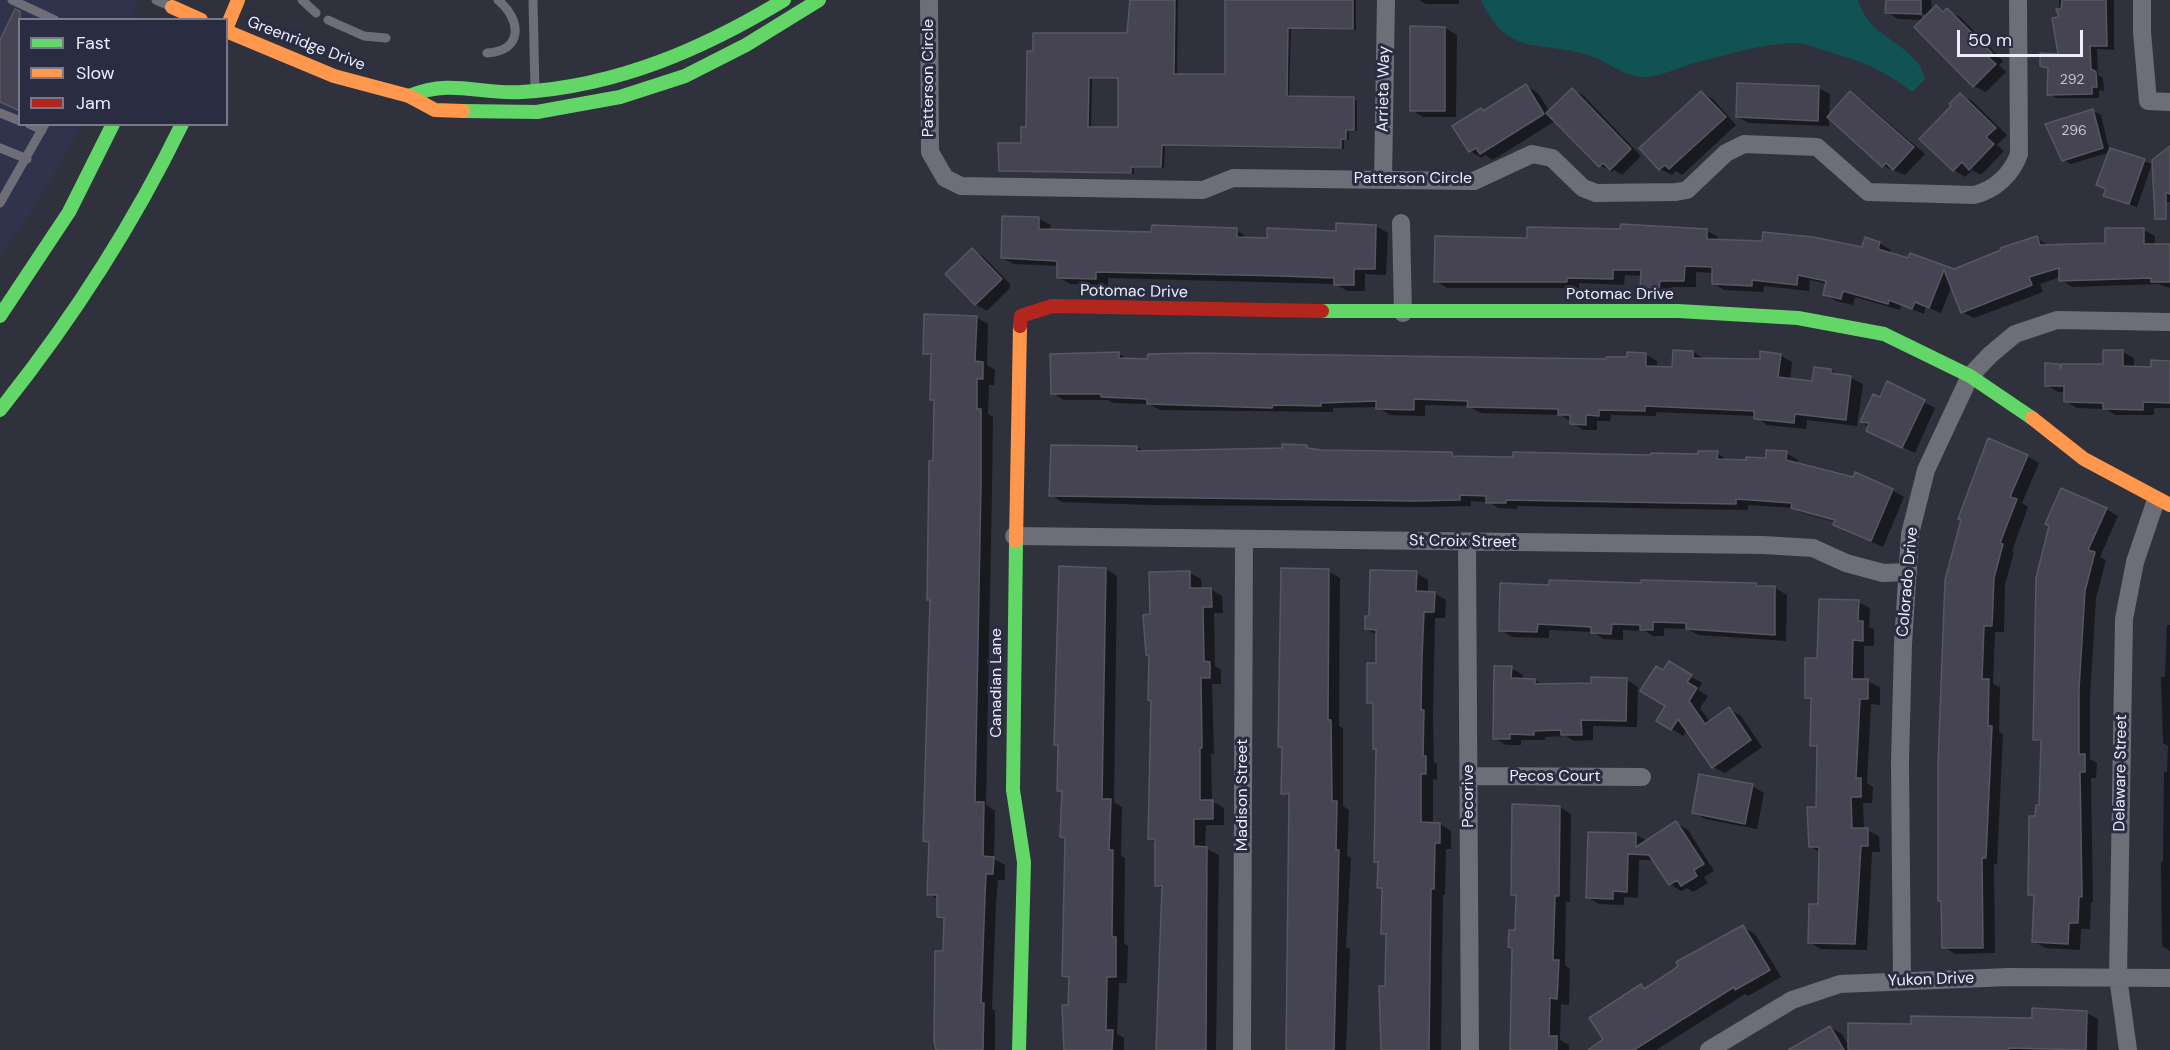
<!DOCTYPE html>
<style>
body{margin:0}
#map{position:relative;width:2170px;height:1050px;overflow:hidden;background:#2f313c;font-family:"DM Sans",sans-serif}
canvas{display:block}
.legend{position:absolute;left:18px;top:18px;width:210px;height:108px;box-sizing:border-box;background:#2a2d41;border:2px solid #787a8c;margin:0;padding:8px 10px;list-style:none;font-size:18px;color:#eceefc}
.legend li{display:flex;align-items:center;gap:12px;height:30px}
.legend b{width:30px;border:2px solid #787a8c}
.scale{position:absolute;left:1957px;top:30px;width:126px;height:27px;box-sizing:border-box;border:3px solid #eceefc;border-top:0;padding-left:8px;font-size:18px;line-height:21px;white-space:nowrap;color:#eceefc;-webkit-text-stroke:4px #2a2d41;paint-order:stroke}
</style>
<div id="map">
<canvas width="2170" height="1050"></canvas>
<ul class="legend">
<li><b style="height:8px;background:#63d668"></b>Fast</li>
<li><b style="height:8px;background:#ff974d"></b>Slow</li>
<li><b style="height:8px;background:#b3261e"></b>Jam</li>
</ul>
<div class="scale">50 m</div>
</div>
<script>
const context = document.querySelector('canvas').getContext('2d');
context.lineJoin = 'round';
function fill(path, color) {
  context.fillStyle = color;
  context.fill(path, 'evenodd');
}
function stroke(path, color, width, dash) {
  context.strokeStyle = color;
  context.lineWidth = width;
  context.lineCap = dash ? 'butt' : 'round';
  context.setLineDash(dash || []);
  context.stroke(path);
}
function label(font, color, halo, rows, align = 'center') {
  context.font = font + ' "DM Sans",sans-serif';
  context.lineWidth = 6;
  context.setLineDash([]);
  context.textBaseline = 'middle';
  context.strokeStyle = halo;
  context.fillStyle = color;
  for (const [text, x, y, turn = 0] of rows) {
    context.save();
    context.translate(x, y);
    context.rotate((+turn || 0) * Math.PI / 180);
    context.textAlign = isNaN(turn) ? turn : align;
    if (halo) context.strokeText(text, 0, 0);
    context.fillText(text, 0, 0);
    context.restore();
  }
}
const built = new Path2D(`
 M0 0H139L131 19 20 20V124L83 125 36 205 0 257Z`);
const water = new Path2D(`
 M1481 0H1858C1866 32 1899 40 1917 62 1921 66 1923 74 1925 79L1912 92C1880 67 1860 61 1823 50 1815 48 1805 43 1797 43 1764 43 1730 54 1698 62 1682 66 1663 76 1646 77 1625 78 1609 62 1591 56 1542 39 1509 60 1481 0Z`);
const shadow = new Path2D(`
 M1131 0H1178L1177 75 1226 76 1227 0H1356V30L1291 29 1289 98 1354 99 1357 101V131H1349V140H1344V149L1165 146 1164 168H1134V174L1001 171 1022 144 1027 128 1128 34ZM1092 79H1120L1119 129 1091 128Z
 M1419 0H1459V4H1426Z
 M1887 0H1931L1932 11 1936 7 1959 16 2003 61 1999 65 2006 72 1986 92 1974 86 1923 20 1898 19 1887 12ZM1915 9 1927 16 1925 18 1913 12Z
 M2059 0H2114V50L2097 49 2098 75 2103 78 2104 91 2099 90V98H2056L2049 94V70L2042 65 2060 56Z
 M1445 28 1457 35 1456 117H1423L1411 110Z
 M1526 86 1538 93 1550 112 1572 89 1584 96 1641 156 1622 175 1614 170 1612 172 1600 165 1555 121 1493 160 1485 155 1482 158 1470 151 1481 110 1485 112Z
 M1818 88 1830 94 1829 116 1850 93 1862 100 1925 154 1905 175 1883 166 1829 117V126L1749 123 1737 117Z
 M1701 92 1713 99 1736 125 1682 175 1676 171 1672 175 1660 169Z
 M1961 95 1972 101 2007 135 1997 145 2004 151 1981 175 1972 170 1965 177 1954 170 1953 106Z
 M2093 111 2101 115 2109 149 2152 164 2137 207 2105 196 2110 152 2071 164 2063 160Z
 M2170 154V202H2163Z
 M1039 219 1051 225 1050 231 1153 233 1237 230 1249 239 1337 233 1376 226 1388 233 1386 275 1365 274V291H1347L1336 284 1108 278V285L1070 284 1058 277 1059 266 1014 264 1002 258Z
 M1706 230 1718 237V241L1863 249 1879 243 1891 250 1890 254 1954 271 2037 238 2049 246 2107 245 2143 230 2155 236V246H2170V288L2158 284 2072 287 2061 280 2060 277 2040 284 2043 292 1974 318 1962 312 1952 285 1941 313 1926 307 1924 314 1901 305 1900 310 1855 297 1853 305 1836 301 1825 294 1827 284 1810 280 1809 291 1764 286 1763 292 1725 290 1713 284V273L1696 272V287H1671V294H1654L1642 287V276L1625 275 1624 285 1579 283V288H1447L1436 281 1529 239Z
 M973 250 984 257 1010 284V288L987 311 975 304Z
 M976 317 988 324 987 365 995 370 994 385H989L988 414 993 417 992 490 986 805 995 811 994 859 1005 865V880H998L996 904 992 1009 995 1011V1050H936L946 921 938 917 939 900 929 894 930 844 924 841 935 402 931 399 933 358 925 353Z
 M1693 352 1704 359 1761 361 1780 355 1792 362 1790 380 1813 382 1831 370 1841 376 1851 378 1863 384 1857 426 1807 420 1806 429 1767 425 1755 416 1656 412V416L1611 415 1610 421H1597V430H1583L1561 415 1481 413 1468 406 1425 405V416L1390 415 1377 407 1333 408V412L1160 410 1149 404 1114 403 1108 400H1064L1052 393 1119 354 1130 360H1607L1645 354 1657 361V368H1674Z
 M2123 352 2134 358V368H2152L2170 362V408H2154V415H2116L2105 409 2077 408 2065 401V392H2058L2046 385 2059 365 2063 367 2104 366Z
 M1881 399 1924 402 1935 408 1915 453 1880 437 1862 422Z
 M1137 447 1145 452 1283 450 1307 447 1313 451 1452 454 1458 457 1514 459 1699 456 1717 453 1729 461 1767 460 1786 453 1798 460V464L1892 490 1904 497 1883 547 1846 531 1835 525 1836 522 1804 514 1794 508 1748 505V510L1517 506V509L1499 508 1487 502 1471 501V506L1425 507 1150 505 1062 502 1051 495ZM1803 510 1843 520 1842 523 1803 513Z
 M2027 456 2039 463 2022 503 2028 507 2012 551 2014 552 2005 585 2004 632H1995L1993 684 2000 687 1999 732 2003 734 1997 864H1994L1995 953 1955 954 1944 947 1943 903 1939 900 1946 581Z
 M2106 509 2118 516 2100 557 2106 560 2096 598 2090 697V759L2097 763 2096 778H2091L2093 902H2091L2090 929H2081L2080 950 2046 948 2034 942 2036 897 2030 894 2037 818 2041 806 2042 743 2035 739 2037 579Z
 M1106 569 1117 576 1114 802 1122 807 1121 856 1125 858 1124 943 1128 946 1127 983H1119L1117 1034 1124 1038V1050H1065L1070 979 1064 976 1067 839 1062 837 1064 793 1059 790 1060 746 1056 744Z
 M1328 571 1340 578 1339 726 1343 728V806L1349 810 1347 856 1351 858 1346 947 1350 949 1346 1050H1286L1290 797 1283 793V748L1280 746Z
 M1190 573 1201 579 1202 589H1210L1222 596 1223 613H1214L1215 666 1221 670V684H1212L1214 754H1211L1212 801 1224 808V825H1206L1205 848 1219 855 1216 1050H1158L1163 889 1156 885 1157 843 1149 838 1152 753 1150 656 1147 654 1152 616Z
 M1416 573 1428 580V593H1434L1446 600 1445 618H1435L1433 717 1434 762 1437 764V780L1433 779V824H1440L1451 831V849H1446L1445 895H1443L1441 1050H1382L1388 936 1383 933V889L1379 887 1375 706 1368 702 1377 664V635L1366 629 1370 618Z
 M1756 584 1761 588H1775L1787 595 1786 641 1699 635 1687 629 1664 628V636H1653L1645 631 1623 630V640L1604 639 1592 632 1549 630V638L1512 637 1501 630 1550 586Z
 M1858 602 1870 608 1869 627 1874 629V646H1864V680L1880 687V705L1871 704 1867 783 1873 787 1872 803H1863L1864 829 1879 836 1880 852H1872L1867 950 1821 949 1809 942 1819 906 1820 853 1810 846 1817 808 1819 749 1812 745V700L1806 697 1819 659Z
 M2167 625H2170V951L2162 946 2161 862H2163L2164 772H2167L2168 746 2163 743 2161 677H2165Z
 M1669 663 1702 683 1698 690 1708 696 1700 708 1710 722 1729 709 1741 716 1762 747 1725 773 1713 767 1687 730 1683 736 1658 720 1667 705 1664 672Z
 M1511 668 1523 675V680H1535L1545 686 1592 685 1627 680 1638 687 1637 727 1593 726V740L1574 741 1566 736 1545 737V740H1521V745H1506L1494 738Z
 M1752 786 1764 793 1757 829 1705 819 1693 812Z
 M1560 807 1571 814 1570 902H1566L1565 965 1570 969 1569 1005 1561 1004 1560 1040 1569 1045V1050H1514L1518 897 1513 894Z
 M1676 823 1688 830 1714 871 1704 877 1708 883 1693 892 1687 888 1681 891 1670 884 1655 860H1639L1638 898 1624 897V905L1599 904 1587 897 1589 833 1636 835 1647 841Z
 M1743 927 1755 934 1781 977 1748 996 1745 994 1656 1050H1605L1606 1040 1641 986 1647 989Z
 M2087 1013 2098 1019 2097 1050H1791L1830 1027 1842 1034 1849 1047 1913 1025 2033 1020Z`);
const building = new Path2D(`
 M1130 0H1175L1174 74H1225V0H1353V29L1288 28 1287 96 1354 97V130H1346V139H1341V148L1162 145 1161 167H1131V173L999 171 998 143H1021V127H1026L1027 51H1033V33H1127ZM1089 78H1118V127H1088Z
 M1886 0H1921V14L1885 13Z
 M2062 0H2106L2107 46H2090L2091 69 2096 72 2097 87H2092V94L2047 95 2048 68 2040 66V53L2058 54 2052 18 2059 17 2056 9H2061Z
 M1936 5 1943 12 1947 8 1992 53 1988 57 1996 64 1973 87 1914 27Z
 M15 9 20 11V111L0 102V40Z
 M1410 26 1445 27V111H1410Z
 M1737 83 1819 86 1818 121 1736 117Z
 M1526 84 1544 114 1480 154 1476 148 1469 152 1452 126 1481 108 1483 111Z
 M1572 88 1631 149 1610 170 1603 163 1599 167 1546 113Z
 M1701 91 1726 117 1669 169 1665 165 1659 170 1639 148Z
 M1850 91 1914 147 1893 170 1886 163 1882 167 1827 117Z
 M1960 93 1996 128 1986 137 1994 144 1969 170 1962 162 1953 171 1919 139 1951 106 1949 104Z
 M2093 109 2103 148 2062 161 2045 124Z
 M2170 146V194L2166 192V219H2155L2152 160Z
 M2110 148 2145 159 2129 204 2103 196 2106 189 2096 185Z
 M1002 216 1039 217V229L1151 232 1152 225 1237 228V237L1267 238V228L1336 231V223L1376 225 1375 269H1354V285H1334V278L1281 276 1096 272V279L1057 278V261L1001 258Z
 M1621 224 1707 229V239L1762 241 1763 232 1813 237 1862 247 1865 237 1880 242 1878 249 1908 258 1910 253 1954 269 2001 250 2000 248 2037 236 2040 245 2105 243V228H2144V244H2170V282H2151V278L2059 281V268L2029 277 2032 285 1961 313 1944 270 1929 308 1915 302 1912 309 1889 300 1888 304 1843 291 1841 299 1823 295 1826 281 1798 275 1797 285 1752 280V286L1712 284V267L1685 266 1684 281H1660L1659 289 1640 288 1641 270H1613V279L1567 278V282H1434L1435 236 1527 238V227L1620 229Z
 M972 248 1002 279 975 305 945 274Z
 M924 314 977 316 975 361 983 362V379H977V409H981V483L975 802H984L983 856 994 857 993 874H986L985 896 981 1003H984L983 1050H936L934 1041 935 951H943L944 918 937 917V895H927L929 842 923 841 930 600H927L929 461H933L934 400H930L931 354H923Z
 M1673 350 1693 351V358L1760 359V351L1781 354 1778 377 1812 381 1814 367 1831 369V373L1851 376 1846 420 1795 414 1794 423 1754 419V411L1645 406V411L1599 410V416L1586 415V425L1570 424V415H1558V409L1467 407 1468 401 1414 399V410L1376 409V401L1321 403V406L1273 405 1272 408 1147 404V399L1101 397V394H1051L1050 354 1119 352V358L1147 359 1148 354 1193 353 1606 359V357H1627V352L1646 353V366L1672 367Z
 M2103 350H2123V366L2151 367V360L2170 361V403L2143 402V410L2103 409V403L2064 402V386H2045V363L2059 364 2061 369V364H2103Z
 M1887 381 1925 400 1902 448 1866 431 1869 423 1860 422 1873 394 1880 397Z
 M1988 438 2028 455 2010 497 2017 499 2000 543 2003 544 1994 578 1992 626H1984L1982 679H1989L1988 726H1992L1986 858H1982L1983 948H1942L1941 901H1938V764L1945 580 1961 520 1958 519Z
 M1282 444 1307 445V448L1322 450 1452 452 1453 456 1513 457V452L1651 455V453L1698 454V451H1718L1717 459 1746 460V457L1766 458V450L1787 451 1786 460 1853 477 1855 472 1893 489 1871 541 1833 525 1835 520 1791 508 1792 503 1736 499V504L1506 500V503H1486V496L1460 495V500L1413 501 1049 496 1051 445 1137 446V451L1282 448Z
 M2061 488 2107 508 2088 550 2095 552 2085 591 2079 689V754H2085V772H2080L2082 897 2079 896 2078 923H2069L2068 944 2032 942 2034 895H2028L2029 816H2035L2036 805H2039L2041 740H2033L2036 578 2049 526 2045 524Z
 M1059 566 1106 568 1102 799H1111L1109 850H1113L1112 937H1116V977H1107L1106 1030H1113L1112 1050H1064L1062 1005H1068L1069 977 1062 976 1065 838 1060 837 1062 791H1057L1058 745H1054Z
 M1281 568 1329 569 1328 720H1331L1332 801H1337L1336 850H1339L1334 1050H1286L1289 794H1281L1282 747H1278Z
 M1370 570 1417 571 1416 591 1435 592 1434 612H1424L1422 657 1421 710H1424L1423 756H1426V774H1421V822L1440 823V843H1435L1434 889H1431L1429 1050H1381L1379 986H1385L1386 934H1381L1382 888H1377L1378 862H1374L1376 749H1373V703H1367V663H1376V630L1365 629V616H1369Z
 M1190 571V588H1211L1212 607H1203L1204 661 1210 662V678H1201L1202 748H1200V800H1213V819H1194V846L1207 847 1206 1050H1156L1162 886H1155V839H1148L1151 701 1148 700 1149 655H1146L1143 615 1150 614 1149 572Z
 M1549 580 1641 583V580L1756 583V586H1775V635L1686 629V623L1653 622V630H1640V625L1612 624 1611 634 1591 633V627L1538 624 1537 632 1499 631 1500 583 1549 585Z
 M1819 599 1859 600 1858 621H1863V641L1853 640 1852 679H1868V699H1860L1856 778H1861V797H1851L1852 828H1868V846H1861L1855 944 1808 943 1809 904H1818L1819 847H1809L1807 807H1816L1817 746H1810L1811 698H1805V658H1817Z
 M1669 661 1692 675 1687 682 1697 688 1689 701 1705 724 1729 707 1751 740 1712 768 1678 719 1671 730 1656 721 1665 706 1640 691 1656 666 1663 670Z
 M1494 666H1512L1511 678 1535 679V684L1591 683V677L1627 678 1626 721 1581 720 1582 735H1561V730L1534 731V735L1510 734V739H1493Z
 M1699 774 1753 784 1745 824 1692 813Z
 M1512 804 1560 806 1559 896H1555L1553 960H1559L1557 999 1550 998 1549 1036H1557V1050H1510L1512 948 1508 947 1509 930H1515L1516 895H1511Z
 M1676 821 1704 864 1694 870 1697 876 1681 886 1677 880 1669 885 1649 855 1628 854 1627 892 1613 891V899L1586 898 1588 832 1636 833V847Z
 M1743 925 1770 970 1735 990 1734 987 1634 1050H1588L1603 1039 1589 1018 1641 984 1644 989 1670 972 1678 966 1676 962Z
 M2032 1008 2087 1011 2086 1050 2009 1048V1050H1848V1023L1911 1024V1016L2032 1018Z
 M1830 1026 1844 1050H1788Z`);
const lane = new Path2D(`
 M12 0 55 20
 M156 0 170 6
 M302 0 316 13
 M533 0 535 91
 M328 20 364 36 386 38
 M487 53C523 51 522 20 498 0
 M0 113 20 121
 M29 124 42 130
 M0 148 27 159
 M0 203 45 124`);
const street = new Path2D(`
 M929 0 930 152 945 178 961 186 1203 190 1233 178 1474 181 1532 154 1552 158 1583 188 1596 193 1676 192 1687 190 1726 153 1744 144 1817 147 1868 192 1974 195C1995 190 2012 174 2019 154L2018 0
 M2142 0V32L2148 101 2170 102
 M1383 179 1386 0
 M1401 223 1403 313
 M1014 536 1763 545 1813 548 1846 563 1883 573 1908 572
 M1467 543 1470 1050
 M1469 776 1642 777
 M1902 981 1900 762 1903 644 1910 534 1926 470 1970 376 1990 355 2015 334 2057 320 2170 322
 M1242 1050 1244 540
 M1709 1050 1792 1000 1840 984 2009 977 2170 978
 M2128 1050 2118 977 2124 619 2135 562 2156 500`);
const fast = new Path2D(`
 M409 96C453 78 479 95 522 92 618 86 703 49 784 0
 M463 111 537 112 620 97 685 76 746 45 819 0
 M1322 311H1678L1798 318 1884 334 1970 376 2032 418
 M0 316 69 212 113 124
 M0 410C71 321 132 227 182 124
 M1016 541 1013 790 1024 862 1019 1050`);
const slow = new Path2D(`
 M172 7 201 20
 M226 29 238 0
 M226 31 334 76 409 96 435 110 463 111
 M2032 418 2084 459 2170 505
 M1016 541 1020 326`);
const jam = new Path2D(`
 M1020 326 1021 316 1052 306 1322 311`);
const numberNames = [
 ["292",2072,80],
 ["296",2074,131]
];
const streetNames = [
 ["Greenridge Drive",306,44,21],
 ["Patterson Circle",929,78,-90],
 ["Arrieta Way",1384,89,-89],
 ["Patterson Circle",1413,179],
 ["Potomac Drive",1134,292,1],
 ["Potomac Drive",1620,295],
 ["St Croix Street",1463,542,1],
 ["Colorado Drive",1908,582,-85],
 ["Canadian Lane",997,683,-90],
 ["Delaware Street",2121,773,-89],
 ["Pecos Court",1555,777],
 ["Madison Street",1243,795,-90],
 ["Pecorive",1469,796,-90],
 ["Yukon Drive",1931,980,-2]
];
fill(built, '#30334c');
fill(water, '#115355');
fill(shadow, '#0007');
fill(building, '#464453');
stroke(building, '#575761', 1.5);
stroke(lane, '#6d6e77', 9);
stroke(street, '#6d6e77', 18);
stroke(fast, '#63d668', 14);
stroke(slow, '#ff974d', 14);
stroke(jam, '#b3261e', 14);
label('14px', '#c2c4d2', null, numberNames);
label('16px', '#eceefc', '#2a2d41', streetNames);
</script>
